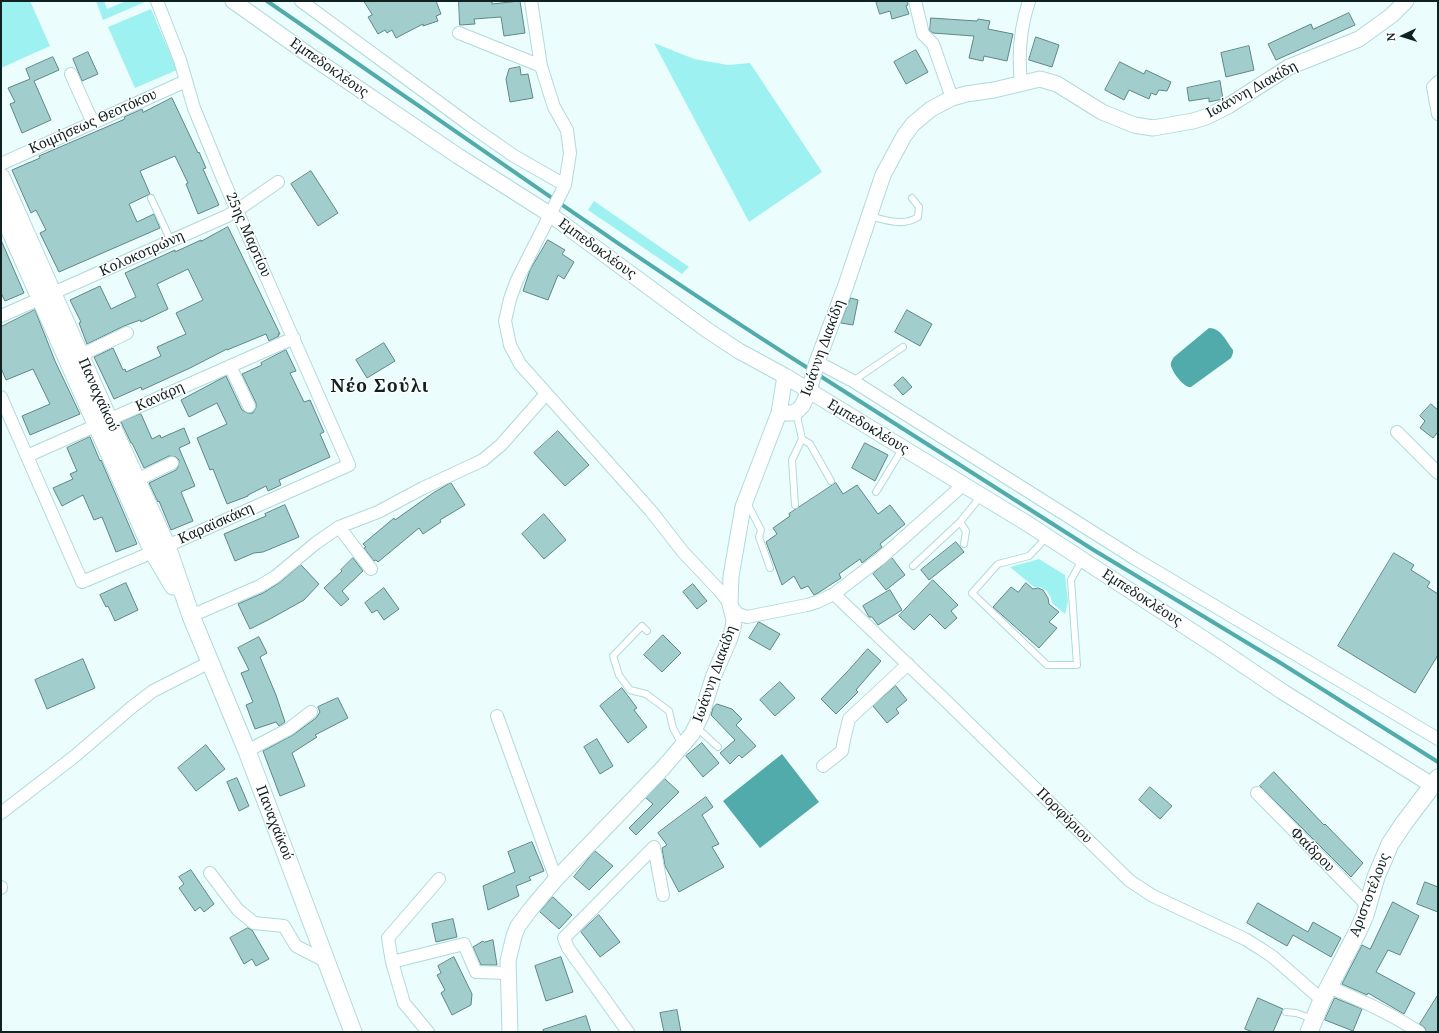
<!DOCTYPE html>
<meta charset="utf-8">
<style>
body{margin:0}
#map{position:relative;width:1439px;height:1033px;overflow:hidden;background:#ecfdfd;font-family:"Noto Serif",serif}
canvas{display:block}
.frame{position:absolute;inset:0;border:2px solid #102121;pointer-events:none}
.north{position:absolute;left:1383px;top:16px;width:40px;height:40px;-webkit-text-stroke:3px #fff;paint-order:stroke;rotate:266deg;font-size:11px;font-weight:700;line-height:16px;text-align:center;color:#102121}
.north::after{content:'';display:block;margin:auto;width:14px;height:18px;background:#102121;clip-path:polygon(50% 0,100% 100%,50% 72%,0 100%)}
</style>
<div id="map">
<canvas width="1439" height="1033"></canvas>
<div class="frame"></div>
<div class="north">N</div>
</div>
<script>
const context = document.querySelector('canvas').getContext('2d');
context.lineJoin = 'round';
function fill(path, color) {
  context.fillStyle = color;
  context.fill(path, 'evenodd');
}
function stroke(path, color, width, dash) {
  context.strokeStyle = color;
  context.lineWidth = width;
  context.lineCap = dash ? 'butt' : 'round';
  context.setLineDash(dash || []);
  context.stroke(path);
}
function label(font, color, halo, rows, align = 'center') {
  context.font = font + ' "Noto Serif",serif';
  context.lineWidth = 3;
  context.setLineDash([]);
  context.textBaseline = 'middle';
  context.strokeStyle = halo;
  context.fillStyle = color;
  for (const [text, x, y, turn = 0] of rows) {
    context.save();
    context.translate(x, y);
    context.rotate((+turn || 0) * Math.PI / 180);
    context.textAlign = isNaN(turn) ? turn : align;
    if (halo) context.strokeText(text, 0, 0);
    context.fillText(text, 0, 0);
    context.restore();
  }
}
const green = new Path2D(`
 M1 1H30L50 46 1 68Z
 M96 1H104L107 9 126 1H147L103 20Z
 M151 9 177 70 135 88 108 27Z
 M654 43 694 59 728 65 750 63 822 172 749 222Z
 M594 201 689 267 682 274 588 210Z
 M1039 559 1065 575 1068 601 1065 614 1052 603 1051 598 1047 591 1040 587H1034L1010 567Z`);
const water = new Path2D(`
 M1209 328C1221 328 1226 341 1233 350V353L1231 358 1191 387C1184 388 1173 373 1171 366 1170 363 1172 360 1174 357Z
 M782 754 819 802 760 848 723 801Z`);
const stream = new Path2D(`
 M267 1C448 125 626 253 811 370
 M817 374 1092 549 1279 662 1438 762`);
const building = new Path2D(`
 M364 1H436L441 14 436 16 438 21 423 26V24L396 38 392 30 387 33 385 30 378 34 368 17 372 15Z
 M459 1H492V4L520 1 525 33 504 36 501 17 474 19 475 24 460 25Z
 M876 1H908V5L906 6 909 14 892 19 890 11 880 14Z
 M1349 13 1355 25 1276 60 1268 44 1311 24 1313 29Z
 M931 18 977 21 978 19 990 21 988 29 1013 34 1007 61 984 56 983 61 969 58 974 36 933 33 930 31Z
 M1036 37 1059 45 1052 67 1029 60Z
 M1249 46 1254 70 1226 77 1221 53Z
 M916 50 928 72 906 84 894 62Z
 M88 52 98 74 82 81 73 59Z
 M53 57 59 70 34 81 51 120 22 133 10 104 15 102 8 88 30 79 26 69Z
 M1120 62 1144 74 1146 70 1171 82 1167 91 1159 90 1156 95 1151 93 1149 99 1129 90 1124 100 1105 90Z
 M520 67 521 75 528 74 533 98 510 102 506 79 509 69Z
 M1220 81 1223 99 1209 102V98L1189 101 1187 88Z
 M172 98 198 153 199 152 206 168 203 169 219 205 198 214 186 184 188 183 175 156 140 171 150 194 129 204 137 222 154 214 160 228 59 272 40 233 46 230 36 210 31 213 12 170 40 158 39 156 125 119 124 117 142 109 143 112Z
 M311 171 338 213 318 226 291 184Z
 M228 227 280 334H278L279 336 269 341 266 334 227 350V349L190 368 142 390 141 387 114 399 94 357 113 348 123 370 125 369 126 372 161 356 157 347 186 334 176 313 203 300 188 269 157 284 168 309 141 322 140 320 124 326 87 344 79 323 81 322 70 300 100 286 111 309 136 297 125 273 175 250V252L201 240V241Z
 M1 240 24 293 5 301 1 293Z
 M548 240 565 250 562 254 574 262 564 279 558 275 548 300 523 291 530 270Z
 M851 298 858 300 853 325 841 323Z
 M35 310 55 361 80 414 30 435 22 416 50 404 33 369 6 380 1 368V327Z
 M907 310 932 324 920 346 895 332Z
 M384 343 395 361 367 378 356 360Z
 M286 350 296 371 290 373 304 402 310 400 324 432 320 434 330 457 279 480 281 485 268 491 266 486 248 495V496L227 504 213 469 210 470 197 438 227 424 217 403 189 417 181 400 226 376 242 410 248 413H253L256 407V403L242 374 262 365 261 363Z
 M903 377 912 387 903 395 894 385Z
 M1431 404 1438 410V432L1433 438 1420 428 1425 421 1420 416Z
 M141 414 152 439 160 435 161 438 184 428 190 443 179 448 195 486 181 492 193 521 171 530 159 501 158 502 149 483 176 470 178 467 179 460 176 457 169 456 144 468 132 443H131L121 422Z
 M558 431 589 465 565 486 534 453Z
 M90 437 100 461 101 460 137 544 116 552 102 517 94 520 83 495 62 506 53 488 73 479 70 474 77 471 67 448Z
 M865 443 888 455 875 481 852 468Z
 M451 483 465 505 440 520 441 522 423 534 419 528 378 562 376 560 374 561 364 548 366 547 363 544 394 518 395 520 433 493Z
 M836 483 843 494 857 485 878 514 890 505 905 524 880 544 882 547 876 552 862 563 860 559 839 574 841 578 818 593 814 595 808 586 801 589 794 576 782 585 766 542 777 534 773 528 790 516 789 514Z
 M285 505 299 537 263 552 254 553 235 561 224 534 266 516 265 514Z
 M544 514 566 540 544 559 522 534Z
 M956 542 964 552 929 580 921 570Z
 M1394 553 1414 565 1411 570 1430 582 1427 587 1438 594V655L1415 693 1338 646Z
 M353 558 363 571 342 591 349 599 341 606 324 588 342 571 341 570Z
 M892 558 905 575 886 590 873 574Z
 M301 565 319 584 304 600 270 619 250 629 238 604 263 593 279 583Z
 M933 580 958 605 951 611 957 618 945 629 930 614 914 630 899 616Z
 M126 583 138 610 115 621 108 606 106 607 100 595Z
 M1026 583 1033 589 1038 588 1043 590 1048 598 1049 604 1059 612 1049 622 1057 628 1039 648 993 607 1011 587 1018 592Z
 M693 584 707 601 697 609 683 592Z
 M384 588 399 609 384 620 377 610 372 613 365 603Z
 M890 590 902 610 878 625 872 617H869L863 606Z
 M759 622 780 634 770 650 749 638Z
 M663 635 681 653 662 672 644 655Z
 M259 637 267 653 260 657 276 695 285 722 279 726 276 722 255 729 246 705 253 702 241 673 249 670 238 648Z
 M868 649 881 661 856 690 858 692 836 714 821 699 848 671Z
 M83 659 95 688 47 709 35 680Z
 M780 682 795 698 775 716 760 700Z
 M896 686 907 700 896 709 899 713 887 723 873 706Z
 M622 688 637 708 634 710 647 727 628 743 600 706Z
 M338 698 348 718 315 735 317 737 292 753 305 786 280 796 263 751 293 735 316 718 320 712 318 707Z
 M717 704 732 709 742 719 736 725 756 746 742 758 739 755 730 764 720 753 735 740 711 715 713 708Z
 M597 739 613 766 600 774 584 747Z
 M702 743 719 763 703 777 686 756Z
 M206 745 225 769 196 791 178 768Z
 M1274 772 1324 825 1325 824 1363 863 1351 877 1260 786Z
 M237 778 249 806 239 811 227 782Z
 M665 779 679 792 636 835 629 828 653 804 646 798Z
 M1150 787 1172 806 1160 819 1139 800Z
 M706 797 713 807 702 815 719 844 712 847 724 867 679 892 665 866 662 848 667 845 658 833Z
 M532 842 544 871 529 877 531 880 516 886 519 896 488 910 483 886 515 872 508 852Z
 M595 851 613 866 589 890 574 877Z
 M191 870 214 904 204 912 200 907 195 911 179 888 184 884 179 877Z
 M1425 882 1438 887V912L1417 904Z
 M553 897 572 915 559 929 540 912Z
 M1393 902 1419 916 1400 955 1388 950 1376 972 1415 993 1404 1014 1368 993 1367 995 1342 984 1362 945 1370 949Z
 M1258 903 1308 932 1313 922 1341 938 1331 957 1293 935 1287 946 1247 923Z
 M599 915 620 942 600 957 581 932Z
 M453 919 457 937 436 942 432 924Z
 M248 928 252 930 269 959 256 966 252 959 244 964 230 938Z
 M493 940 497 965H481L473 947 483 941 484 942Z
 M454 957 472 994 471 1005 452 1015 441 993 445 990 437 975 441 973 438 966Z
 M561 957 573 992 546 1001 535 966Z
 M1438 995V1032H1426L1425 1028 1420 1024Z
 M1258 998 1283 1009 1273 1032H1253L1245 1029Z
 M1335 998 1362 1009 1353 1031 1325 1020Z
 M677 1010 681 1032H664L660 1013Z
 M586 1016 591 1032H544L543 1030Z`);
const service = new Path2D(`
 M151 198 171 241
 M869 216C885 220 903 227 918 217L919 207 912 198
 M853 381 903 347
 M802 439 810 444 831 481
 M876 492 903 448
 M747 503 761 530 759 537 770 568
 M795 505 792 460 802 439 798 421V412
 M960 522 966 531 964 544
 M1047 537 1029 556 998 564 972 593 1047 665H1077L1071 580 1082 560
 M913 566 960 522 981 496
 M647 631 642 626 613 656 619 675 630 690 646 694 669 711 673 728 682 745
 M696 727 718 747
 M1286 1012 1296 1013 1313 1019`);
const minor = new Path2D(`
 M301 1 471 126 514 156 565 185
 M531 1 541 66 554 107 567 130 570 153 565 185 517 280 510 299 505 321 510 345 520 364 651 511 683 552 719 590 738 614 747 617 807 605 817 602 834 594 881 558 963 485
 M915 1 923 34 933 44 952 98
 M459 33 541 66
 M71 74 93 123
 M1438 82 1433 87 1438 114
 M1021 83C1018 56 1020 28 1029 1
 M1 164 186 81
 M1 316 227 216 236 211 278 182
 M81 355 127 333
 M817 362 853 381 1134 558 1438 739
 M230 366 249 406
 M1 397 82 582 167 546 349 465 223 179 194 108 180 60 157 1
 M1397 432 1438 473
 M27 456 294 338
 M137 480 172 463
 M339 527 371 569
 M834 594 945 700 1130 881 1153 896 1245 939 1261 949 1273 957 1322 1000
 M191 616 260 586 275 577 316 543 339 527 378 512 423 488 483 460 501 445 546 394
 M497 716 556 879
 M247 751 289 729 311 712
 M823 766 842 751 844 740 849 719 908 664
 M1257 793 1368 906
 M1 813 75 756 132 707 153 691 210 662
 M210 873 238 910 254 923 284 926 296 946 327 962
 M1 887V888
 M392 962 464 944 476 972 508 973
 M1329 987C1360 1000 1390 1013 1419 1032
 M428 1032 404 1003 392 962 388 938 439 879
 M628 1032 568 948 564 938 654 847 663 895`);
const tertiary = new Path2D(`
 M233 1 309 55 458 156 551 215 707 330 739 351 785 376 1028 524 1218 648 1283 692 1432 785
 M779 413 785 376
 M510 1032 508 961 514 936 518 926 530 910 556 879 663 768 692 734 701 716 714 675 730 638 733 628 734 620 730 604 731 576 743 507 779 413H793L798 410 802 406 809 391 817 362 846 285 883 175 904 136 913 124 931 109 952 98 966 94 994 90 1040 79 1057 84 1102 112 1134 125 1153 128 1193 121 1206 117 1228 106 1289 67 1359 39 1392 15 1406 1`);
const secondary = new Path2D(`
 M1 177 109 420 167 546 191 616 247 751 353 1032
 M1 210 153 552 173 586
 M1309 1032 1322 1000 1358 931 1365 915 1376 877 1390 844 1404 823 1438 778`);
const streetNames = [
 ["Εμπεδοκλέους",329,68,35],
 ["Ιωάννη Διακίδη",1252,90,-29],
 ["Κοιμήσεως Θεοτόκου",93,122,-24],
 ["25ης Μαρτίου",248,235,66],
 ["Εμπεδοκλέους",597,249,36],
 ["Κολοκοτρώνη",142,254,-24],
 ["Ιωάννη Διακίδη",823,348,-70],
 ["Παναχαϊκού",98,395,66],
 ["Κανάρη",160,397,-24],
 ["Εμπεδοκλέους",868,427,31],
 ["Καραϊσκάκη",216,524,-24],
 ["Εμπεδοκλέους",1142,598,33],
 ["Ιωάννη Διακίδη",715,674,-70],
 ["Πορφύριου",1064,816,45],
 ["Παναχαϊκού",274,823,69],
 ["Φαίδρου",1312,850,45],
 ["Αριστοτέλους",1370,895,-69]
];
const districtNames = [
 ["Νέο Σούλι",380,387]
];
fill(green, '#9ef1f1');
fill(water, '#51abab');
stroke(stream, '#51abab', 4);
fill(building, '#a2cdcd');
stroke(building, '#5e8787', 1);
stroke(service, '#afdada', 8);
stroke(minor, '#afdada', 14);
stroke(tertiary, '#afdada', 17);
stroke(secondary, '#afdada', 19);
stroke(service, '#fff', 6);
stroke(minor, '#fff', 12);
stroke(tertiary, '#fff', 15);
stroke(secondary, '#fff', 17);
label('14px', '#102121', '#fff', streetNames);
context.letterSpacing = '1px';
label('bold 18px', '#102121', '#fff', districtNames);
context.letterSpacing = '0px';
</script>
